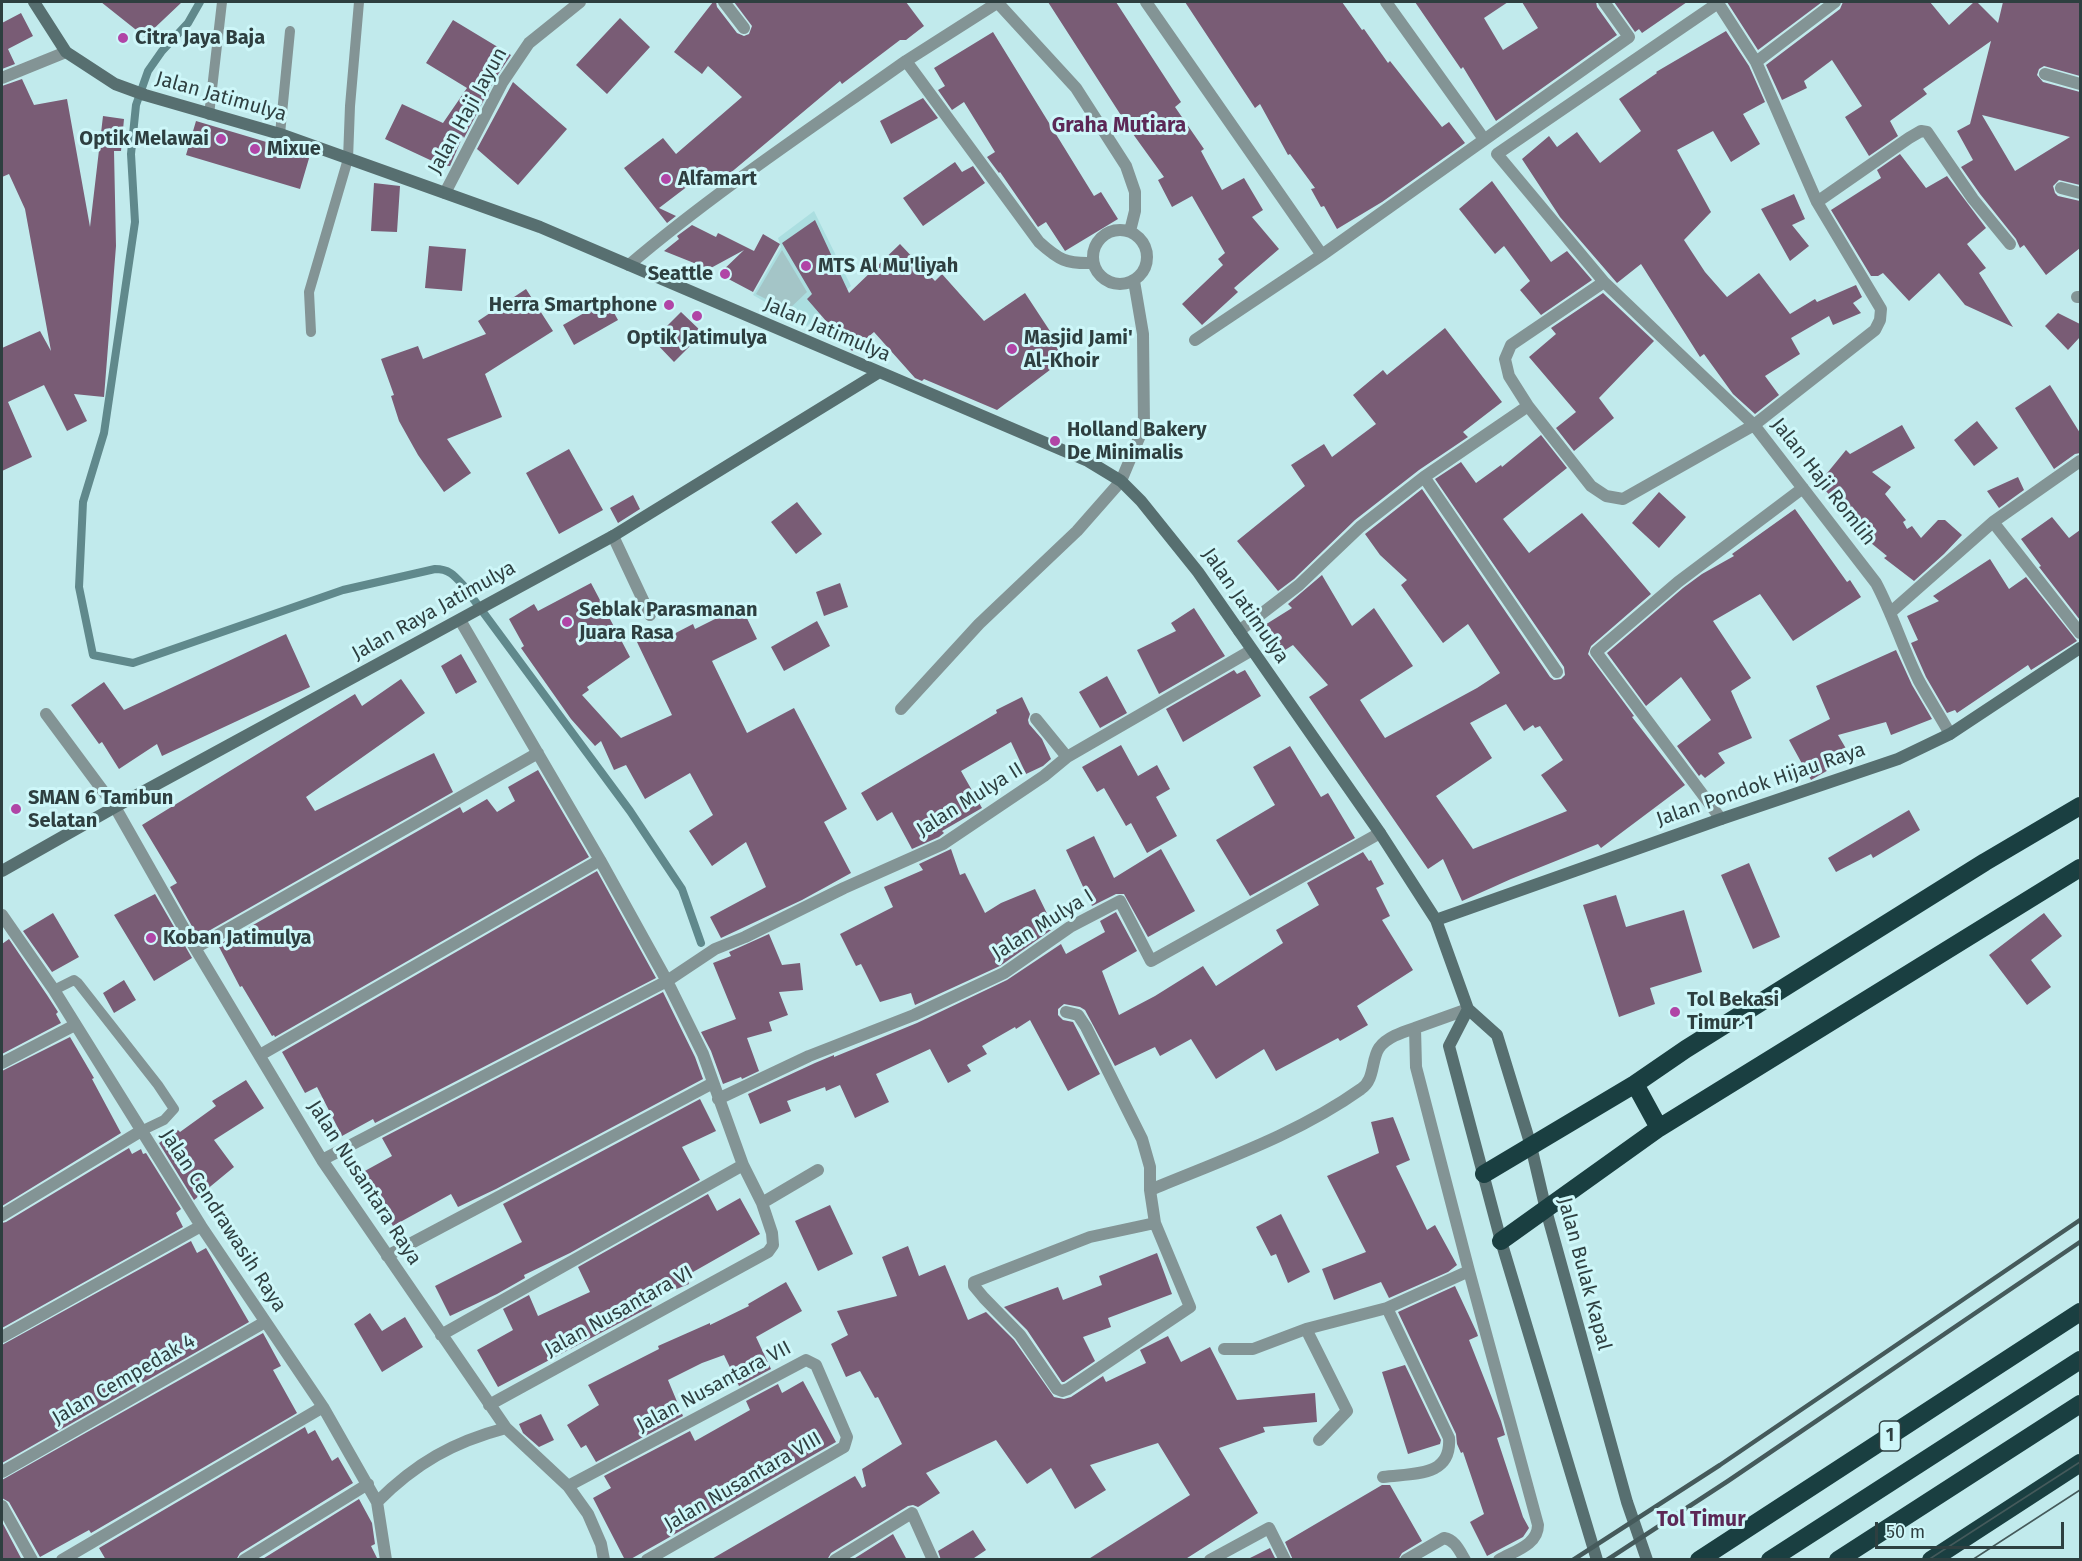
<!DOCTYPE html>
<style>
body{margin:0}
#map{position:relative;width:2082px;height:1561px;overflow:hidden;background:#c1eaec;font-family:"Fira Sans",sans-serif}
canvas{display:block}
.frame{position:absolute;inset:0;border:3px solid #2e3f40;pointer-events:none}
.scale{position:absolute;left:1875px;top:1522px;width:189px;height:27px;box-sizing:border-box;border:3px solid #2e3f40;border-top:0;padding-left:8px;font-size:18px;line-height:21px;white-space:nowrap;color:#2e3f40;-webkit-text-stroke:4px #cef7f9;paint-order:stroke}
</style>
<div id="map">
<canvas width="2082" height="1561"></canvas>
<div class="frame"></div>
<div class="scale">50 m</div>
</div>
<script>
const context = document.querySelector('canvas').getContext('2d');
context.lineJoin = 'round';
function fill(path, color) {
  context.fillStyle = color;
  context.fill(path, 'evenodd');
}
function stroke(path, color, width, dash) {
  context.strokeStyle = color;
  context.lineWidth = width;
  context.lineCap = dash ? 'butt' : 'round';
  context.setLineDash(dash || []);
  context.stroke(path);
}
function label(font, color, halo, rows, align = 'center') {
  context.font = font + ' "Fira Sans",sans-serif';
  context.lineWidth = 6;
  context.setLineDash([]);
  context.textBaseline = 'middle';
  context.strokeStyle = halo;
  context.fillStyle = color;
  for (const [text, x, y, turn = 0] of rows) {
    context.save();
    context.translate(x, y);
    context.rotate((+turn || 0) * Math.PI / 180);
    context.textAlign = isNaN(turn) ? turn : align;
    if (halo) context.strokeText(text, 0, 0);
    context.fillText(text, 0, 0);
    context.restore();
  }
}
const built = new Path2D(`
 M814 211 851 286 807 326 753 295 781 247 778 238Z`);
const green = new Path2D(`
 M782 250 807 292 788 310 756 294Z`);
const stream = new Path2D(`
 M200 2 188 23 162 51 148 71 136 105 131 154 135 222 104 433 83 502 79 587 93 655 133 663 343 590 435 569C449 569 454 575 463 585L630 811 682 889 701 943`);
const building = new Path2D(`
 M101 2H182L145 37Z
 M713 2H716L717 7 737 33 744 36 749 34 752 26 734 2H906L924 26 906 40H900L842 84 840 81 716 185 705 173 659 208 676 216 667 223 624 168 663 138 676 154 742 97 708 66 702 74 674 52Z
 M1048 2H1116L1181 102 1175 107 1204 149 1201 151 1222 190 1244 178 1263 210 1252 217 1279 249 1234 288 1238 292 1202 325 1182 304 1223 265 1218 259 1225 253 1192 196 1172 207 1158 180 1164 177 1133 134Z
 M1185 2H1342L1362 30 1364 29 1388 63 1390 61 1442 127 1449 122 1465 143 1382 202 1337 229 1324 206 1321 207 1311 189 1315 188 1290 154 1288 155 1260 104 1255 108Z
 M1415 2H1508L1484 18 1503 50 1538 28 1522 2H1596L1597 7 1617 35 1496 121 1463 67 1461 69Z
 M1614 2H1687L1642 33 1639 29 1635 32Z
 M1727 2H1822L1758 50Z
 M1843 2H1930L1949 25 1974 2H1977L1998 23 2003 2H2080V76L2044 66 2039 69 2037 75 2043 82 2080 92V185L2059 180 2053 186 2055 193 2058 196 2080 201V248L2046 275 2024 245 2020 248 2016 239 1980 194 1961 167 1973 160 1957 131 1970 124 1991 41 1923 89 1927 94 1890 121 1898 136 1869 156 1845 117 1862 106 1832 60 1804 81 1807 88 1782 100 1766 65 1840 9ZM1982 115 2070 137 2015 171Z
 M21 13 33 36 8 49 15 64 2 69V23Z
 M620 18 650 47 607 94 576 65Z
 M453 20 511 55 495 79 464 138 463 136 450 166H443L385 139 402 104 443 123 467 88 426 63Z
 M1726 31 1749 66 1765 102 1743 114 1760 144 1731 162 1713 131 1677 150 1711 212 1684 240 1705 272 1727 297 1759 273 1790 314 1815 299 1817 302 1856 285 1862 297 1853 303 1861 313 1833 325 1829 316 1791 338 1800 354 1765 376 1779 395 1755 414 1733 394 1704 354 1700 357 1641 264 1617 283 1560 217 1522 159 1549 136 1557 147 1577 132 1600 163 1641 131 1619 99 1657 73 1656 72Z
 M993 32 1094 196 1101 192 1118 219 1065 251 1046 222 1038 227 1000 172 999 173 987 157 995 152 964 102 952 110 938 90 945 86 934 68Z
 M22 79 34 105 67 99 90 227 103 116 124 119 121 151H114L116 246 104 397 74 394 87 421 67 431 44 385 8 402 32 457 2 471V348L40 331 51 351 25 209 9 174 2 177V86Z
 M513 82 567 129 518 185 477 149Z
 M923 98 938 118 891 144 880 121Z
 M196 121 310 155 300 189 186 155Z
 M1900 154 1926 188 1947 176 1986 228 1967 244 1986 268 1979 273 2013 327 1965 305 1939 273 1909 301 1883 273 1878 276H1871L1831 210 1881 178 1877 170Z
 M955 162 962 172 973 166 985 183 923 226 903 198Z
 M1492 181 1551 262 1567 251 1592 280 1541 315 1520 290 1530 281 1504 246 1495 254 1459 209Z
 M374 183 400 186 397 232 371 231Z
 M1794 194 1805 219 1792 225 1809 246 1790 261 1761 209Z
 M815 220 849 293 900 244 935 281 942 274 984 321 1025 293 1067 357 997 410 924 379 922 381 915 378 874 332 852 351 807 299 812 294 782 243Z
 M692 225 716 237 718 233 754 251 763 234 780 244 753 292 719 274 744 250 709 269 664 251 679 239 677 236Z
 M429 246 466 249 462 291 425 288Z
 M526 289 553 331 485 374 502 417 447 439 471 473 444 492 418 455 399 421 391 396 394 395 381 359 418 346 423 359 486 334 478 321Z
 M1603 293 1654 341 1599 398 1614 418 1574 451 1556 428 1576 412 1529 357 1556 334 1551 328Z
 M607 300 618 320 574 345 563 325Z
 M681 312 703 333 674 362 653 340Z
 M2058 313 2080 324V337L2068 350 2045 326Z
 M1445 328 1502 402 1463 432 1468 437 1419 470 1355 520 1294 579 1278 591 1237 541 1305 486 1291 465 1324 444 1332 457 1376 424 1353 395 1383 370 1387 375Z
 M2050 385 2080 433V453L2075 454 2054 469 2015 408Z
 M1977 421 1998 448 1974 466 1954 440Z
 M1902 425 1915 448 1872 472 1891 487 1885 494 1906 520 1903 522 1907 529 1912 526 1921 538 1938 520H1945L1962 535 1944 554 1914 581 1884 558 1887 556 1871 543 1819 483 1846 450 1850 454Z
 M1541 435 1567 468 1503 519 1529 553 1582 513 1651 594 1591 646 1588 654 1634 716 1632 717 1685 785 1601 848 1598 844 1511 879 1462 901 1443 859 1428 869 1309 697 1328 685 1293 645 1277 655 1260 628 1292 608 1288 604 1322 575 1352 626 1374 608 1413 666 1360 700 1385 738 1477 688 1500 673 1468 624 1443 643 1401 585 1407 580 1380 555 1365 534 1422 489 1550 677 1554 680 1561 679 1565 675 1564 667 1435 479 1461 462 1476 483 1501 465 1502 467ZM1506 704 1524 731 1533 725 1535 728 1540 726 1563 760 1541 775 1567 811 1473 849 1436 796 1492 758 1470 723Z
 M569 449 603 510 559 534 526 473Z
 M2018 477 2024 490 1999 508 1987 491Z
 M1659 492 1686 517 1659 548 1632 523Z
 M633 495 640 509 618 523 610 508Z
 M797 502 822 534 796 554 771 522Z
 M1795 509 1847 582 1850 580 1861 597 1793 641 1760 594 1713 621 1751 678 1731 691 1752 738 1718 753 1725 763 1705 778 1701 774 1699 776 1677 746 1711 720 1681 677 1646 706 1607 653 1683 588 1702 574 1734 556 1732 554Z
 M2052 517 2069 538 2080 530V620L2039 567 2041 566 2021 539Z
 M1990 559 2009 589 2026 577 2077 641 2031 670 2028 665 1957 713 1955 710 1947 713 1926 677 1911 643 1918 640 1907 616 1939 601 1933 596Z
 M591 583 630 657 587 687 589 690 582 695 621 738 672 715 637 642 664 628 668 637 693 624 695 629 741 606 757 639 712 661 747 733 794 708 847 809 824 822 851 873 802 900 721 938 710 917 766 887 746 842 712 866 689 831 713 815 690 773 645 799 626 765 614 770 601 741 595 746 571 719 521 648 524 646 509 619 534 604 538 611Z
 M840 583 848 607 824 616 816 592Z
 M1194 608 1225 656 1159 694 1137 650 1176 631 1171 623Z
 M817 621 830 646 784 671 771 647Z
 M286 634 310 687 162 756 157 744 119 769 102 742 99 744 71 705 104 682 124 710Z
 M1896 650 1912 685 1932 719 1891 735 1886 722 1838 735 1851 757 1811 780 1789 740 1830 719 1816 686Z
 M461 654 477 682 456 694 441 666Z
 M1234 670 1237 674 1245 670 1261 696 1183 742 1166 709Z
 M1107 676 1127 713 1100 728 1079 692Z
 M401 679 425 713 306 797 315 811 434 753 453 792 198 937 170 887 177 883 142 825 355 694 362 706Z
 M1022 697 1030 714 1028 720 1029 724 1042 739 1051 759 1043 766 1026 774 1011 742 961 771 982 808 942 831 944 833 939 837 912 849 892 812 877 821 861 793 997 713 996 710Z
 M1121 745 1138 776 1157 765 1170 789 1156 797 1177 836 1147 853 1131 823 1126 826 1104 788 1097 792 1082 767Z
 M1290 746 1321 797 1328 793 1355 838 1250 896 1216 840 1275 805 1253 767Z
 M538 770 589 857 275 1037 274 1035 272 1036 242 986 240 987 218 945 460 807 463 813 487 799 497 812 515 801 508 787Z
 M1909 810 1920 830 1873 858 1871 854 1836 872 1828 858Z
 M1094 836 1114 878 1161 849 1195 911 1148 937 1124 894H1116L1092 906 1066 850Z
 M951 849 960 875 965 873 985 913 1001 903 1035 889 1054 928 1000 966 915 1005 911 993 880 1002 861 964 856 966 840 934 893 907 884 887 923 870 919 864Z
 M1363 852 1369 861 1371 860 1384 884 1376 888 1390 916 1382 920 1413 970 1357 1006 1368 1025 1340 1041 1338 1038 1276 1071 1264 1049 1216 1079 1191 1039 1160 1056 1155 1047 1115 1066 1085 1010 1080 1007 1064 1004 1058 1009V1015L1063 1020 1073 1022 1100 1074 1068 1091 1030 1020 1016 1029 1015 1027 982 1046 987 1054 967 1065 971 1071 948 1083 930 1049 876 1074 889 1102 855 1118 840 1085 826 1091 825 1087 787 1101 791 1111 760 1124 748 1094 815 1063 834 1055V1057L917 1023 1007 980 1061 944 1066 954 1105 932 1100 921 1116 912 1137 951 1102 971 1119 1015 1155 996 1203 966 1216 986 1283 943 1276 930 1319 905 1307 883Z
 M1749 863 1780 937 1753 949 1721 875Z
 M597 871 656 978 375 1123 373 1119 342 1136 317 1087 305 1093 282 1052Z
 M155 894 192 958 154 981 114 915Z
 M1616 895 1626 927 1684 910 1702 972 1650 988 1655 1004 1619 1017 1583 905Z
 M53 913 79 957 52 972 23 931Z
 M2044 913 2062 936 2031 960 2051 987 2027 1005 1989 955Z
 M769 934 782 965 800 963 803 990 779 992 788 1015 769 1022 772 1031 747 1038 759 1071 742 1079 741 1077 723 1084 711 1051 701 1032 736 1019 713 963 731 956 729 952Z
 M9 939 47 995 58 1012 56 1014 61 1023 2 1054V944Z
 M124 980 136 1000 114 1013 103 993Z
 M663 992 695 1057 703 1079 496 1189 458 1207 451 1194 393 1226 363 1172 392 1156 382 1138Z
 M70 1037 94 1078 92 1079 121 1133 2 1206V1071Z
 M246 1080 264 1108 214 1140 234 1167 194 1200 159 1143 178 1130 180 1132 216 1106 212 1101Z
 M700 1099 716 1131 682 1147 700 1180 570 1253 524 1275 525 1278 497 1294 450 1316 435 1286 522 1242 503 1204Z
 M1393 1117 1410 1160 1396 1166 1427 1230 1435 1225 1457 1265 1448 1272 1389 1298 1381 1282 1334 1300 1322 1269 1366 1252 1327 1176 1379 1153 1371 1122Z
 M129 1148 132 1154 141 1149 143 1154 146 1153 181 1209 176 1213 183 1227 2 1328V1223L6 1222Z
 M708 1194 717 1211 740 1198 760 1234 686 1276 689 1284 649 1300 652 1306 498 1387 477 1350 513 1330 503 1309 529 1295 538 1316 590 1292 578 1267Z
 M830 1205 853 1254 818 1271 795 1221Z
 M1281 1214 1310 1272 1288 1283 1276 1254 1271 1256 1256 1227Z
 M191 1241 197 1253 206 1248 249 1322 2 1463V1345Z
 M908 1246 919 1276 945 1265 968 1320 986 1312 1014 1340 1054 1397 1064 1399 1071 1397 1103 1376 1106 1382 1146 1363 1140 1350 1168 1336 1181 1362 1210 1347 1237 1400 1315 1393 1317 1422 1263 1427 1265 1432 1219 1448 1258 1513 1184 1560H1087L1190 1495 1158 1443 1090 1465 1106 1490 1075 1509 1051 1468 1027 1484 996 1440 926 1473 940 1493 918 1507 913 1505 908 1506 831 1553 827 1560H710L855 1476 862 1488 866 1486 862 1469 902 1444 878 1397 875 1398 860 1371 846 1377 831 1344 848 1335 837 1311 897 1296 882 1257Z
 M1157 1253 1172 1294 1108 1318 1111 1327 1083 1337 1095 1361 1064 1382H1062L1027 1330 1004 1307 1058 1287 1063 1300 1102 1285 1099 1276Z
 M786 1282 802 1311 756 1337 771 1369 739 1386 724 1355 702 1363 668 1380 683 1416 596 1462 586 1445 581 1448 567 1425 599 1405 588 1385 659 1349 658 1346 710 1323V1325L749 1306 748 1304Z
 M1455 1286 1477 1333 1478 1336 1469 1340 1501 1421 1505 1435 1497 1438 1523 1517 1529 1528 1523 1537 1487 1556 1470 1522 1484 1514 1463 1452 1461 1453 1457 1444 1456 1434 1398 1312Z
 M370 1313 382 1331 405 1317 423 1347 382 1372 354 1324Z
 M263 1333 281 1366 273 1370 297 1413 91 1533 89 1530 40 1557 9 1502 2 1498V1480Z
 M1405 1365 1441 1440 1440 1444 1408 1454 1382 1372Z
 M803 1381 836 1442 661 1542 629 1560H625L593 1498 611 1488 604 1476 690 1431 695 1441 750 1410 746 1401 778 1384 782 1393Z
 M541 1414 554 1440 539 1447 523 1433 519 1424Z
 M305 1427 308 1434 315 1430 332 1461 338 1457 353 1483 240 1553 236 1560H106L99 1548Z
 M1382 1485H1390L1422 1541 1402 1553 1398 1560H1293L1285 1542Z
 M359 1499 372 1523 375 1544 371 1546 378 1560H261Z
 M2 1522 22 1560H2Z
 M973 1530 986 1550 971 1560H941L938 1551Z
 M893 1534 907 1560H852Z
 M1270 1548 1276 1560H1246Z`);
const lane = new Path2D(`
 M209 115 222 2
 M280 134 290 31
 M311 332 309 292 348 159 350 106 359 2
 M54 990 74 980 78 983 158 1085 174 1109 164 1120 141 1131`);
const street = new Path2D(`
 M724 2 744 28
 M997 2 1076 88 1126 166 1135 192V211L1130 231
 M1146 2 1322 255
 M1386 2 1484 139
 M1835 2 1756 62 1817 202 1881 309 1880 320 1875 330 1754 425 1876 583C1893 615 1903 649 1919 681 1929 699 1940 716 1950 734
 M997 3 906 61 1039 242C1059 260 1066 264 1093 263
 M2045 74 2080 84
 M2 78 66 52
 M2061 188 2080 193
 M445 193 502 83 529 43 580 2
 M1817 202 1909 138 1921 131 1927 132 1973 199 2010 244
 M1093 257a27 27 0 1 1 54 0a27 27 0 1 1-54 0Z
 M629 265C716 191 813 127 906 61
 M2077 297H2080
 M1195 340 1322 255 1629 37 1604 2
 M1528 406 1591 486 1606 496 1623 499 1754 425 1604 282 1497 154 1718 3 1756 62
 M1424 477 1557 672
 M1993 522 2080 633
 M613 536 650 615
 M1891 612 1993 522 2080 461
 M1239 631 1299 585 1360 527 1424 477 1528 406 1509 376 1505 359 1511 345 1604 282
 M901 709 979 624 1077 531 1121 481 1144 426 1143 334 1134 281
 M46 714 115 807 195 948 322 1160 506 1428 568 1486 588 1514 601 1544 604 1560
 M1036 719 1067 757
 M1721 819 1596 652 1678 582 1803 488
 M2 915 54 990 201 1226 323 1407 377 1502 386 1560
 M195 948 538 753
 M1468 1009 1415 1028 1416 1067 1469 1271 1538 1525C1538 1545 1514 1551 1499 1560
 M1066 1012 1078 1015 1086 1027 1142 1139 1150 1167V1190L1155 1223 1190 1307 1068 1389 1062 1391 1057 1389 1020 1335 984 1298 974 1286V1282L1090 1237 1155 1223
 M260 1055 600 860
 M2 1063 75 1025
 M718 1099 809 1056 914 1015 1004 973 1070 927 1120 901 1151 961 1380 833
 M322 1160 667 981 600 860 460 620
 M1150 1190C1222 1160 1298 1134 1361 1089 1375 1080 1371 1060 1379 1048 1387 1037 1403 1032 1415 1028
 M762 1203 818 1170
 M2 1215 141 1131
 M387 1256 713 1083
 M1306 1329 1347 1411 1319 1440
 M441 1335 743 1165
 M2 1337 201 1226
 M1224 1349H1253L1306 1329 1387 1308 1469 1271
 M489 1405 768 1252 773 1245 772 1233 762 1203 743 1165 703 1054 667 981 715 949 745 937 844 888 943 844 1044 776 1067 757 1252 650
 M2 1472 265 1322
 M1383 1477C1412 1473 1452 1478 1449 1438L1387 1308
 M568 1486 806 1360 816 1365 847 1437 844 1447 647 1560
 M377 1502C416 1463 453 1442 506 1428
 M2 1506 32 1560
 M62 1560 323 1407
 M244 1560 368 1484
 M835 1560 912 1513 933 1560
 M1210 1560 1269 1528 1285 1560
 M1406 1560 1444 1538C1455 1540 1459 1550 1465 1560`);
const secondary = new Path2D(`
 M34 2 66 52 115 84 145 95 280 134 540 227 1088 461 1121 481 1141 501 1198 572 1380 833 1436 920 1468 1009 1497 1035 1531 1146 1546 1210 1627 1502 1647 1560
 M2 871 115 807 613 536 878 373
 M1436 920 1721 819 1898 759 1950 734 2080 648
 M1468 1009 1449 1046 1501 1241 1597 1560`);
const highway = new Path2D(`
 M1635 1084 1659 1128
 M1484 1174 1635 1084 1686 1049 1985 862 2080 806
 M1501 1241 1659 1128 2080 868
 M1699 1560 2080 1312
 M1770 1560 2080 1360
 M1838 1560 2080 1404
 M1931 1560 2080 1463`);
const tram = new Path2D(`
 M1928 1560 2080 1462
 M1972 1560 2080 1490`);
const rail = new Path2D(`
 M1573 1560 1720 1465 2080 1220
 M1607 1560 1728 1481 2080 1242`);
const markers = [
 [123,38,6,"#b045a6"],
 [221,139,6,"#b045a6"],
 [255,149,6,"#b045a6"],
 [666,179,6,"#b045a6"],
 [806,266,6,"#b045a6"],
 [725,274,6,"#b045a6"],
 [669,305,6,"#b045a6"],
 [697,316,6,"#b045a6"],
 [1012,349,6,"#b045a6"],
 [1055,441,6,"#b045a6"],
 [567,622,6,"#b045a6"],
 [16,809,6,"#b045a6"],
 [151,938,6,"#b045a6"],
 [1675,1012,6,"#b045a6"]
];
const shields = [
 [1890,1436,21]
];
const shieldNames = [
 ["1",1890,1436]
];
const poiNames = [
 ["Citra Jaya Baja",135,38],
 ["Optik Melawai",209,139,"right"],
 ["Mixue",267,149],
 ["Alfamart",678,179],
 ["MTS Al Mu'liyah",818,266],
 ["Seattle",713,274,"right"],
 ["Herra Smartphone",657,305,"right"],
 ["Optik Jatimulya",697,338,"center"],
 ["Masjid Jami'",1024,338],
 ["Al-Khoir",1024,361],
 ["Holland Bakery",1067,430],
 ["De Minimalis",1067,453],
 ["Seblak Parasmanan",579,610],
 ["Juara Rasa",579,633],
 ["SMAN 6 Tambun",28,798],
 ["Selatan",28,821],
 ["Koban Jatimulya",163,938],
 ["Tol Bekasi",1687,1000],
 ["Timur 1",1687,1023]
];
const streetNames = [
 ["Jalan Jatimulya",221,97,16],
 ["Jalan Haji Jayun",468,111,-61],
 ["Jalan Jatimulya",827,330,23],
 ["Jalan Haji Romlih",1823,482,52],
 ["Jalan Jatimulya",1245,606,55],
 ["Jalan Raya Jatimulya",434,611,-29],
 ["Jalan Pondok Hijau Raya",1761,785,-19],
 ["Jalan Mulya II",970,800,-32],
 ["Jalan Mulya I",1043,925,-32],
 ["Jalan Nusantara Raya",364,1183,57],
 ["Jalan Cendrawasih Raya",223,1221,57],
 ["Jalan Bulak Kapal",1584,1274,75],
 ["Jalan Nusantara VI",619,1312,-29],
 ["Jalan Cempedak 4",124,1380,-30],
 ["Jalan Nusantara VII",714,1387,-28],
 ["Jalan Nusantara VIII",743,1482,-30]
];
const neighbourhoodNames = [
 ["Graha Mutiara",1119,126],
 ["Tol Timur",1701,1520]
];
fill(built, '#abdee0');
fill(green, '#a4c5c7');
stroke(stream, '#60898c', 8);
fill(building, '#795c75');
stroke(lane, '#839495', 10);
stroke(street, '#839495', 12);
stroke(secondary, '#576f70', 12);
stroke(highway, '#1a3f41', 18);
stroke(tram, '#455a5b', 1.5);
stroke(rail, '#455a5b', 4.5);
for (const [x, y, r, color] of markers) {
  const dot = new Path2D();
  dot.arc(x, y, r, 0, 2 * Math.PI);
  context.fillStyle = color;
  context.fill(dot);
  stroke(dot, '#cef7f9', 2);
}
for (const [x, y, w] of shields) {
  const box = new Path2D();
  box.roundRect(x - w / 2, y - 15, w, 30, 4.5);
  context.fillStyle = '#cef7f9';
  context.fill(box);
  stroke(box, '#2e3f40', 1.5);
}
label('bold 18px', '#2e3f40', null, shieldNames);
label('bold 20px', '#2e3f40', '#cef7f9', poiNames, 'left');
label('20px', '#2e3f40', '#cef7f9', streetNames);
label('bold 21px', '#5c2856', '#cef7f9', neighbourhoodNames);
</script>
